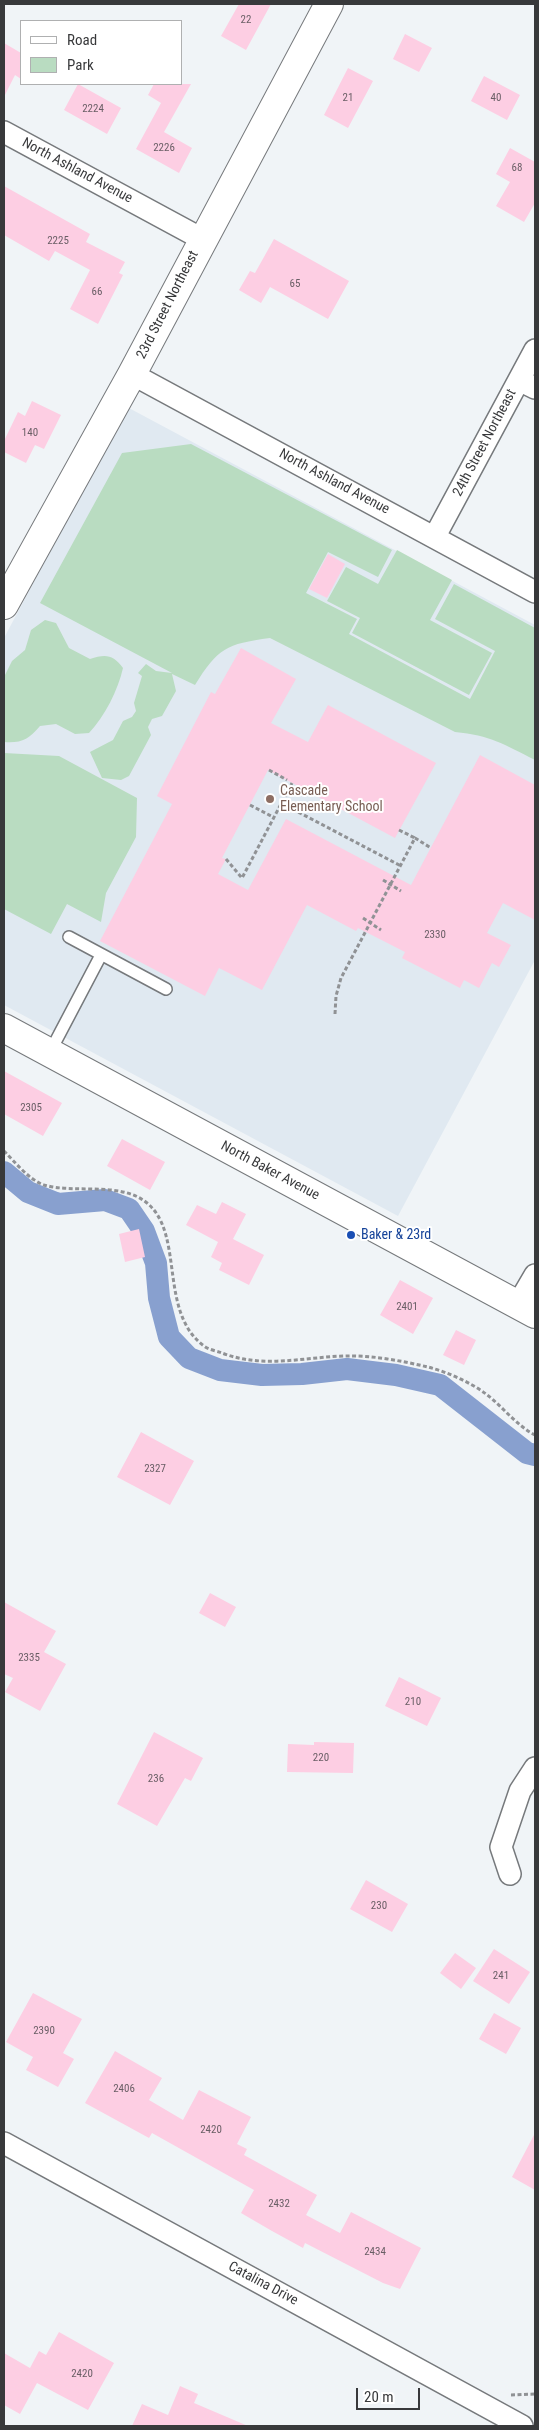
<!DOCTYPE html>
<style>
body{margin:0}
#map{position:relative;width:539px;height:2430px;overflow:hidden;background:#f0f4f7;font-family:"Roboto Condensed",sans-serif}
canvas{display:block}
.frame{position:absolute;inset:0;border:5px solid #38393b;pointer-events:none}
.legend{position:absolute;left:20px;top:20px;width:162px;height:65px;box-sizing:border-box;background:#fff;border:1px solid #afb0b1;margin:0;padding:6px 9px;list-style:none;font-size:15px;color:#38393b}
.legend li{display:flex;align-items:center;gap:10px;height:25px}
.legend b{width:25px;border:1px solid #afb0b1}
.scale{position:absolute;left:356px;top:2388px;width:64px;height:22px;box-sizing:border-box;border:2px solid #38393b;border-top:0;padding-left:6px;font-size:15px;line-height:18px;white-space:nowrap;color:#38393b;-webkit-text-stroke:4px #fff;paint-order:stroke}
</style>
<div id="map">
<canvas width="539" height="2430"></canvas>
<div class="frame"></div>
<ul class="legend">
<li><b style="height:6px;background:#fff"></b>Road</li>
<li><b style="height:14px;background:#b9dcc1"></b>Park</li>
</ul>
<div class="scale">20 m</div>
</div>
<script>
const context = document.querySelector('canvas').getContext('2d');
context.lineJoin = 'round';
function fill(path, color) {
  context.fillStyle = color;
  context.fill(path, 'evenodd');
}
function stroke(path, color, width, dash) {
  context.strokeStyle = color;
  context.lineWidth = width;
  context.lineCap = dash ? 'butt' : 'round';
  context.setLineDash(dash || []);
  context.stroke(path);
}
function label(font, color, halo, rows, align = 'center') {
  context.font = font + ' "Roboto Condensed",sans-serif';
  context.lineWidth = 4;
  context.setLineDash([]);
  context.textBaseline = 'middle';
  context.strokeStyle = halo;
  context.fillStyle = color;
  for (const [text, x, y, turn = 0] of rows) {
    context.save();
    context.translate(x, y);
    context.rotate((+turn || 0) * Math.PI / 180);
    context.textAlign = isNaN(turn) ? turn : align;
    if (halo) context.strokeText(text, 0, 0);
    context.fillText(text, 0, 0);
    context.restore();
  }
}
const built = new Path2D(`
 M127 407 535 625V960L398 1216 4 1005V638Z`);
const green = new Path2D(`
 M191 444 392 550 378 577 328 552 306 593 357 619 349 634 470 699 495 651 435 619 454 584 535 628V760C505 745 490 735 455 732L270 638C226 644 218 648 195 685L172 674 176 691 162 716 152 719 148 727 151 735 129 776 121 780 102 778 90 752 113 740 123 721 132 717 136 711 134 703 142 676 138 673 146 664 156 671 172 673 40 603 122 453Z
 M397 550 452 580 430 620 492 653 469 695 352 633 360 618 327 601 346 567 378 584Z
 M45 620 56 623 69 648 90 659C105 654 113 654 123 668 118 690 105 716 89 733L75 734 56 724 40 726C28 740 22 743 4 742V677L12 661 25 650 31 630Z
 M4 753 59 756 137 798 136 837 106 893 101 922 67 904 51 934 4 909Z`);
const canal = new Path2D(`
 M4 1172 28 1192 58 1204 105 1200 129 1209 144 1231 156 1263 159 1298 169 1337 189 1358 220 1370 262 1375 302 1374 347 1369 396 1375 440 1385 527 1453 535 1455`);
const building = new Path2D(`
 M239 4H271L246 50 221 36Z
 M405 34 432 48 419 72 393 59Z
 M4 43 21 53V79L15 75 4 97Z
 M348 68 373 81 348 128 324 115Z
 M484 76 520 95 507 120 471 101Z
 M78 84 121 108 107 134 64 110Z
 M154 84H191L164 132 192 148 179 173 136 149 161 103 148 95Z
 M510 148 535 162V203L524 222 496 206 510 182 496 174Z
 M4 186 90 234 86 242 125 262 119 273 123 275 98 324 70 309 90 270 55 251 49 261 4 235Z
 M274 239 349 281 328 319 270 287 261 303 239 290 250 271 255 273Z
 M32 401 61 415 44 449 35 445 26 463 4 452V441L18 412 25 416Z
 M328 554 345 564 327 598 309 589Z
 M241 648 296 679 271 723 308 742 328 705 436 763 395 838 268 770 222 858 226 859 218 874 248 890 286 819 411 885 480 755 535 785V920L503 903 487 933 511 945 499 967 492 963 479 988 464 980 460 988 402 958 405 952 358 928 356 931 307 905 262 990 219 968 205 996 100 941 172 804 157 796 211 692 215 694Z
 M4 1071 62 1103 43 1136 4 1114Z
 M122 1139 165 1162 150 1190 107 1166Z
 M222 1202 246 1214 233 1239 264 1255 249 1285 219 1270 222 1263 211 1257 218 1242 186 1225 197 1205 216 1214Z
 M139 1229 145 1257 125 1262 119 1234Z
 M400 1280 433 1298 413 1334 380 1315Z
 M456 1330 476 1340 464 1365 443 1355Z
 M141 1432 194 1461 170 1505 117 1477Z
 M210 1593 236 1607 225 1627 199 1613Z
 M4 1602 56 1631 44 1652 66 1664 40 1711 5 1692 13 1678 4 1674Z
 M399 1677 441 1698 427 1726 385 1706Z
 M154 1732 203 1758 191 1781 185 1778 157 1826 117 1804Z
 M314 1742 354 1743 353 1773 287 1772 288 1744 314 1745Z
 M366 1880 408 1904 392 1932 350 1909Z
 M494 1949 530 1972 509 2004 473 1981Z
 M455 1953 476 1968 461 1989 440 1973Z
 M33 1993 82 2019 63 2053 74 2059 58 2087 26 2070 33 2057 6 2042Z
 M494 2013 521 2028 506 2054 479 2039Z
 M115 2051 162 2078 149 2100 183 2120 199 2090 251 2117 237 2144 247 2149 244 2155 317 2195 306 2215 340 2233 351 2212 421 2248 400 2289 383 2283 305 2243 303 2248 272 2231 241 2213 254 2190 152 2133 149 2138 85 2103Z
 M535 2133V2190L512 2177Z
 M59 2332 114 2363 88 2410 37 2383 20 2414 4 2405V2353L30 2368 39 2351 46 2355Z
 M180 2386 198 2394 194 2403 248 2426H132L142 2404 168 2415Z`);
const path = new Path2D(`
 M269 770 287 780
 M281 803 401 866
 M250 805 273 817
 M399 830 415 838
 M226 859 242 878 292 783
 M383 880 401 891
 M363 918 381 930
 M335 1014 336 996 341 978 415 838 431 848
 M4 1151C15 1162 29 1180 44 1185 74 1194 121 1181 147 1203 185 1234 158 1312 204 1346 209 1350 217 1351 222 1353 264 1369 303 1357 345 1356 372 1355 402 1361 428 1367 447 1372 470 1382 486 1394 503 1407 516 1425 535 1435
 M511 2395 535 2394`);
const service = new Path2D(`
 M69 937 166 989
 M50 1052 101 955`);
const minor = new Path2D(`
 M4 132 202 239
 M132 374 535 592
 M519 380 535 388
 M435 536 535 350
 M518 1304 535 1275
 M510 1874 501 1847 520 1791 535 1768
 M4 2143 522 2426`);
const tertiary = new Path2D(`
 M4 605 132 374 329 4`);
const secondary = new Path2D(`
 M4 1028 535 1314`);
const markers = [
 [270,799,5,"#8d6e63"],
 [351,1235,5,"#1a4fb4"]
];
const numberNames = [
 ["22",246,20],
 ["21",348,98],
 ["40",496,98],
 ["2224",93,109],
 ["2226",164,148],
 ["68",517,168],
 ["2225",58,241],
 ["65",295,284],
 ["66",97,292],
 ["140",30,433],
 ["2330",435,935],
 ["2305",31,1108],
 ["2401",407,1307],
 ["2327",155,1469],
 ["2335",29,1658],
 ["210",413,1702],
 ["220",321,1758],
 ["236",156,1779],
 ["230",379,1906],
 ["241",501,1976],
 ["2390",44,2031],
 ["2406",124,2089],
 ["2420",211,2130],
 ["2432",279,2204],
 ["2434",375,2252],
 ["2420",82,2374]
];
const streetNames = [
 ["North Ashland Avenue",77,171,28],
 ["23rd Street Northeast",168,305,-63],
 ["24th Street Northeast",485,443,-62],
 ["North Ashland Avenue",334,482,28],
 ["North Baker Avenue",270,1171,28],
 ["Catalina Drive",263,2284,28]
];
const educationNames = [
 ["Cascade",280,791],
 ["Elementary School",280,807]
];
const transitNames = [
 ["Baker & 23rd",361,1235]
];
fill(built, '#e0e9f1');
fill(green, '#b9dcc1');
stroke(canal, '#88a0cf', 22);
fill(building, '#fdcee3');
stroke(service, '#76797c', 14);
stroke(minor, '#76797c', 24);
stroke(tertiary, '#76797c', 30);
stroke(secondary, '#76797c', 30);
stroke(path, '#909295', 3, [4, 2.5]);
stroke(service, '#fff', 11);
stroke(minor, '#fff', 21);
stroke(tertiary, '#fff', 28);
stroke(secondary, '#fff', 28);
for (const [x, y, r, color] of markers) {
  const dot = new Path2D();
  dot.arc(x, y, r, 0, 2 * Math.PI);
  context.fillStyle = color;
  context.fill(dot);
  stroke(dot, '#fff', 2);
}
label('11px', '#695e65', null, numberNames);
label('14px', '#38393b', '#fff', streetNames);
label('14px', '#785e54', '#fff', educationNames, 'left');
label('14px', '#164399', '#fff', transitNames, 'left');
</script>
